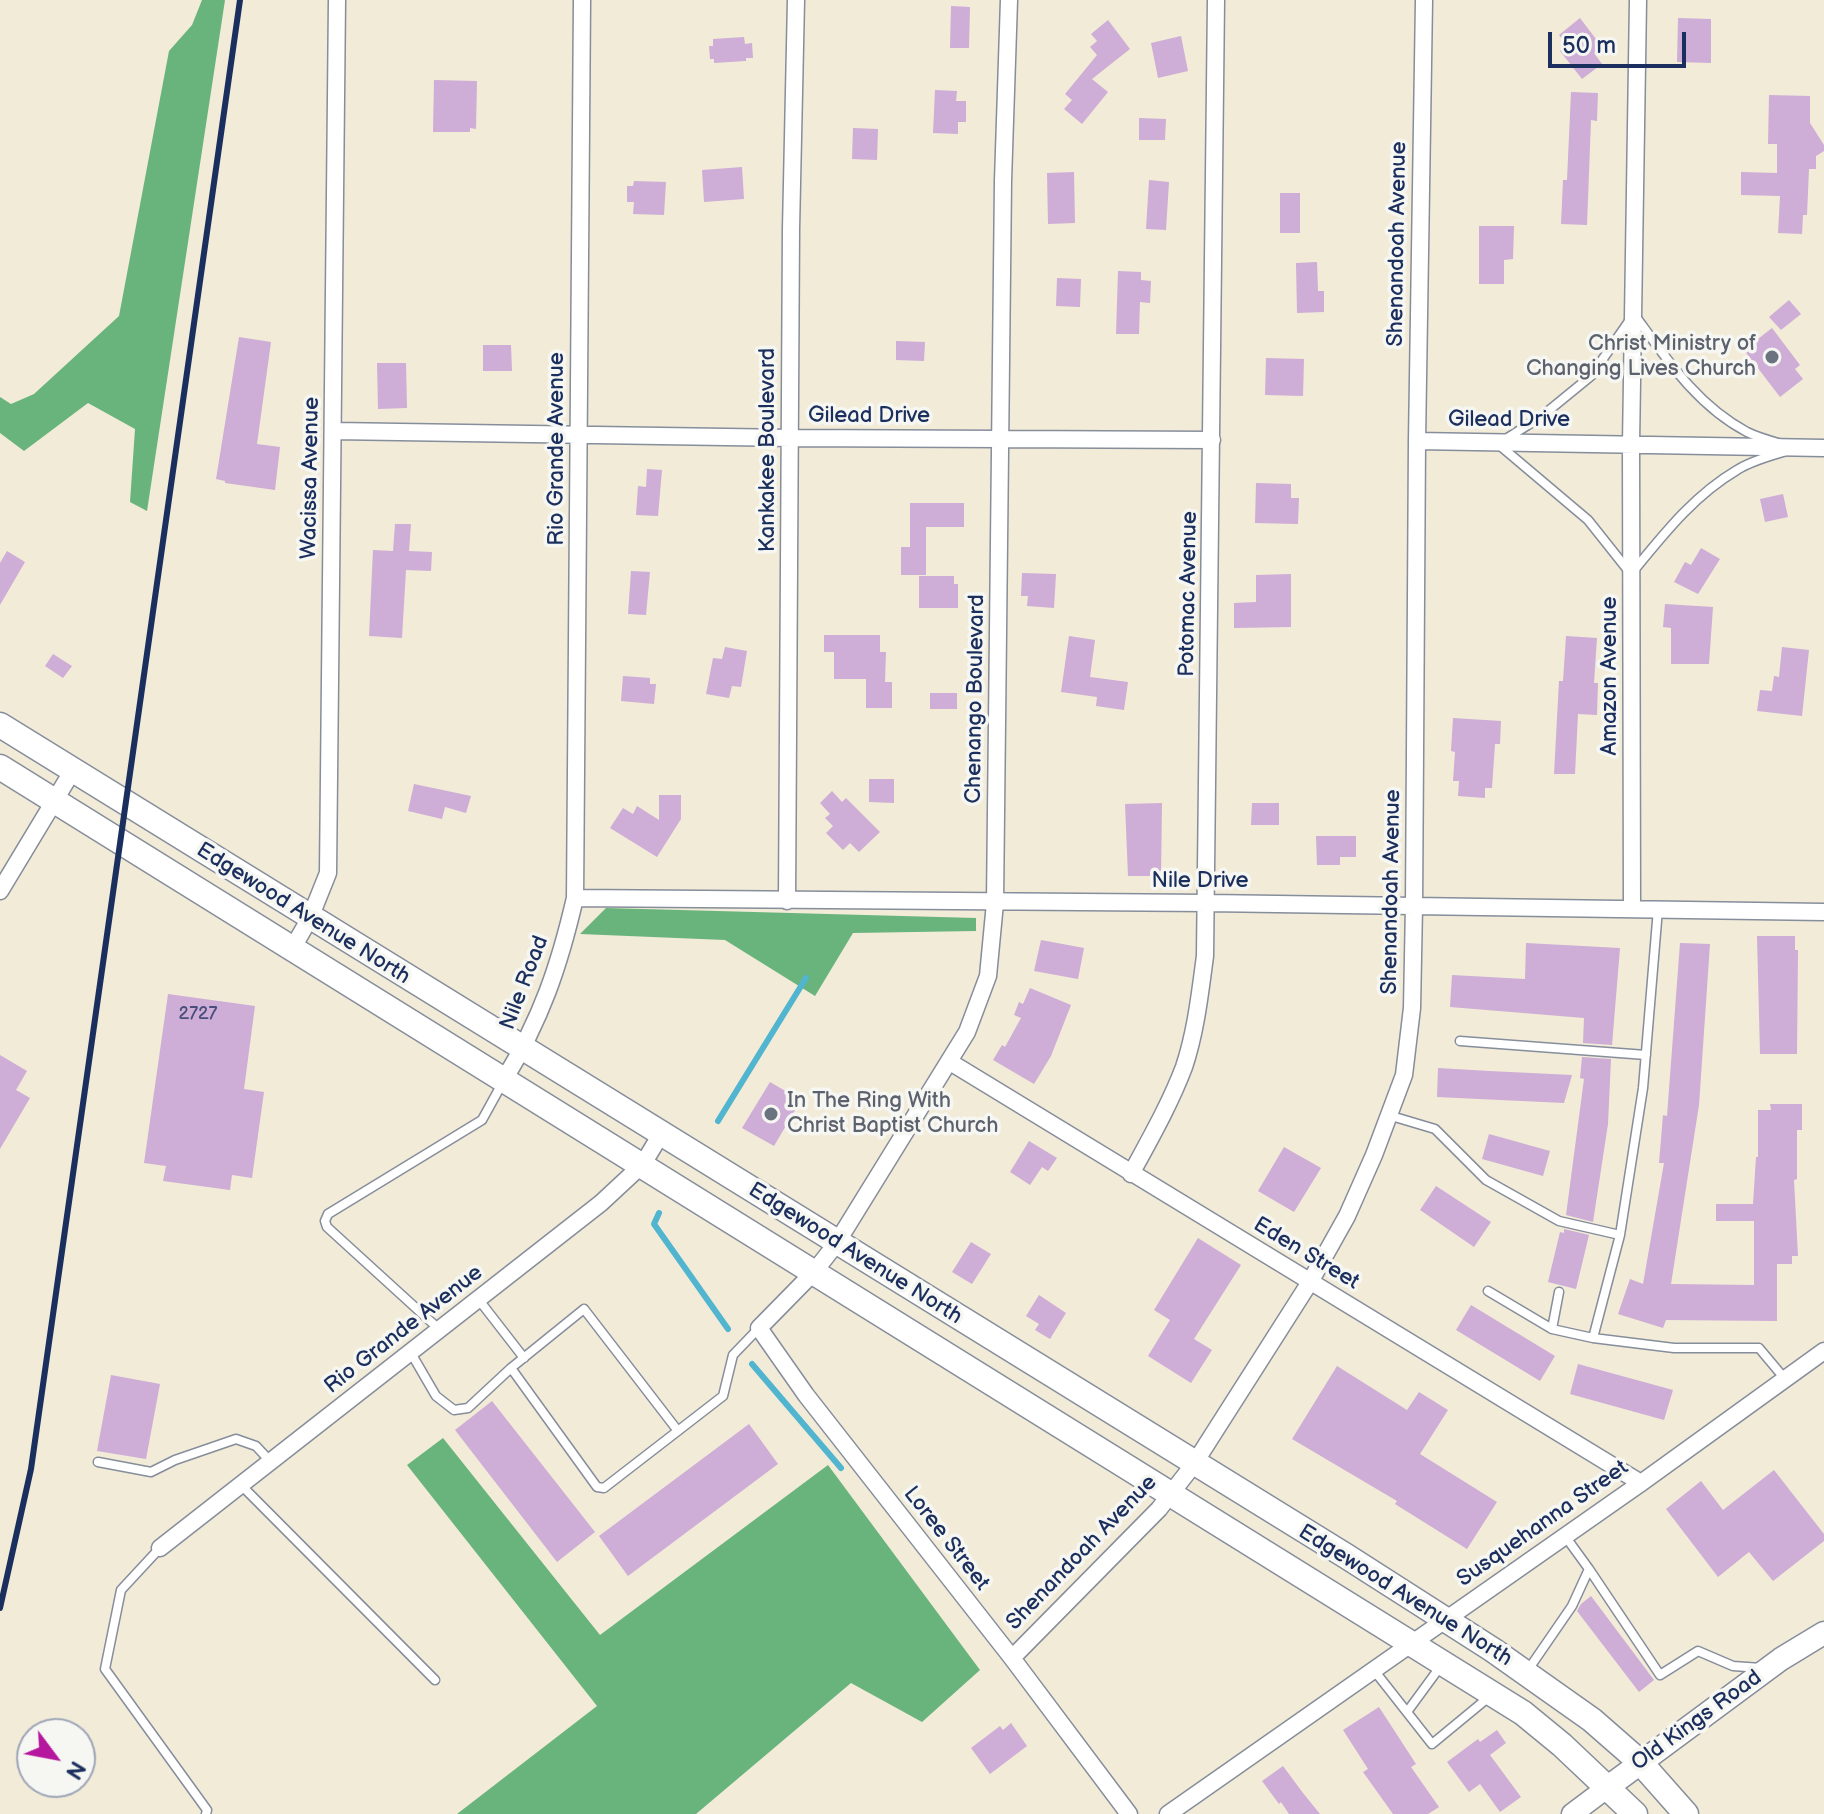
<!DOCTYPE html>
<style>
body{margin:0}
#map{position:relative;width:1824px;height:1814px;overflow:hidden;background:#f1ebd8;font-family:"Balsamiq Sans",sans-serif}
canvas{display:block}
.north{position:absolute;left:16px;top:1718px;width:80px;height:80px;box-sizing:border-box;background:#f6f6f2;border:2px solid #9ea6b7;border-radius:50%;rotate:122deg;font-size:22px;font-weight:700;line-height:32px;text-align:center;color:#1b2f5e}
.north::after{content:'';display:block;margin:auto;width:28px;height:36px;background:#b5179e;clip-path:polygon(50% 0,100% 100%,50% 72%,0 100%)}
.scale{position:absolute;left:1548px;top:32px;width:138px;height:36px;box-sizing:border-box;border:4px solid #1b2f5e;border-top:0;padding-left:10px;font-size:24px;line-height:28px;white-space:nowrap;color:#1b2f5e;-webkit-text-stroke:6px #f6f6f2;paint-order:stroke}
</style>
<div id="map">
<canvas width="1824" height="1814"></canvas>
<div class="north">N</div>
<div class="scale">50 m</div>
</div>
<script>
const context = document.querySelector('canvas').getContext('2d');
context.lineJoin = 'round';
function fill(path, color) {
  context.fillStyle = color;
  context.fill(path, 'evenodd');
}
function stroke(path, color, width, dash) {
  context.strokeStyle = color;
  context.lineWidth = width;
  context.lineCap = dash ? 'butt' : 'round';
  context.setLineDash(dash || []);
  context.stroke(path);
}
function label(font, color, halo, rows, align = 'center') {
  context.font = font + ' "Balsamiq Sans",sans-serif';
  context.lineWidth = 7;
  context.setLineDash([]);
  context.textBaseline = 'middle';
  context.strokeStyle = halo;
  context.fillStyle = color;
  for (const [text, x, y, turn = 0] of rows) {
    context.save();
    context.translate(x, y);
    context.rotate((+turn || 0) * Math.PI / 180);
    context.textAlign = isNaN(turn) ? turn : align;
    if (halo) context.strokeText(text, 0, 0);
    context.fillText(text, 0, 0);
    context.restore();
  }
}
const forest = new Path2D(`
 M202 0H225L147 511 130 502 135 429 88 403 24 451 0 433V397L11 404 34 394 119 316 169 51 192 25Z
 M606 908 976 918V931L853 933 815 996 725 940 580 934Z
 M443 1438 600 1635 828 1465 980 1670 922 1722 851 1683 696 1814H457L597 1706 407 1465Z`);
const stream = new Path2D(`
 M718 1121 806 978
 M659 1213 654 1224 728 1329
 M752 1364 841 1468`);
const building = new Path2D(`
 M951 6 970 7 969 48H950Z
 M1580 18 1602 47 1594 53 1602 64 1582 79 1560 51 1567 46 1559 35Z
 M1678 18 1711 19V63L1677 62Z
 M1108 20 1130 49 1092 79 1108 92 1082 124 1064 109 1072 100 1065 94 1097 55 1090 47 1097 41 1091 34Z
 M1181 36 1188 71 1158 78 1151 43Z
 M744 37 745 44 752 43 753 58H746V61L714 63V59H710L709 46H713V39Z
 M434 80 477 81 476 129 470 128V132H433Z
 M935 90 957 91 956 101H966V122H958V134L933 133Z
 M1571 92 1598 93 1597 121 1591 120 1587 225 1561 224 1563 180H1567Z
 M1769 95 1810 96V123L1824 145V151L1816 156V169H1809L1807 215H1803L1802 234 1778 233 1780 196 1741 195V172L1777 173V144H1768Z
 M1139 118 1166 119 1165 140H1139Z
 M853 128 878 129 877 160 852 159Z
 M742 167 744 199 704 202 702 170Z
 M1074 172 1075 223 1048 224 1047 173Z
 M1149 180 1169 182 1166 230 1146 229Z
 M634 181 666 182 664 215 633 214 634 202H627V186H633Z
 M1280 193H1300V233H1280Z
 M1479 226H1514L1513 259 1504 260V284H1479Z
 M1317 262 1318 291H1324V312L1297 313 1296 263Z
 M1118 271 1141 272V280L1151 281 1150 303 1140 302 1139 334H1116Z
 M1057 278 1081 279 1080 307 1056 306Z
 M1789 300 1801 314 1781 330 1769 317Z
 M1772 328 1800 365 1795 369 1803 379 1780 397 1744 350Z
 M239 337 271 342 257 444 280 447 275 490 225 483V481L216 479Z
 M896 341 925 342 924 361 896 360Z
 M483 345H511L512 371H483Z
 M1266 358 1304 359 1303 396 1265 395Z
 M377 363H406L407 408 378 409Z
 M647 469 662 470 658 516 636 515 638 486 646 487Z
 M1256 483 1291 484V498H1299L1298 524 1255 523Z
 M1783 494 1788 517 1765 522 1760 499Z
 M910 503H964V527H926V575H901V547H910Z
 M395 524H411L409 551 432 552 431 571 406 570 402 638 369 636 373 550 393 551Z
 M1701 548 1720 559 1698 594 1674 582 1685 562 1691 565Z
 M7 551 25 562 0 605V563Z
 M631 571 650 572 646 615 628 614Z
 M1022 573 1056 574 1054 608 1027 606 1028 596H1021Z
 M1291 574V627L1234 628V603L1256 602V575Z
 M919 576H954V584H958V608H919Z
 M1665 604 1713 607 1709 664H1671V628L1663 627Z
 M824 635H880V652H886L885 682H892V708H866V679H834V652H824Z
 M1069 636 1095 640 1090 677 1128 682 1124 710 1096 706 1097 697 1061 692Z
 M1566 636 1597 638 1594 683H1598L1597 715 1578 714 1575 774H1554L1559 681H1563Z
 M725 647 747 651 741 687 732 686 729 698 706 694 713 658 722 659Z
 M1782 647 1809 650 1802 716 1757 711 1760 690 1772 691 1774 676 1779 677Z
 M53 654 72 666 63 678 45 666Z
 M623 676 650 678V684H656L654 704 621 701Z
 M930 693H957V709H930Z
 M1453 718 1501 721 1500 744H1495L1492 788H1485V798L1458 796 1459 781H1453L1455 752 1451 751Z
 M869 779H894V803L869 802Z
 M414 784 471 796 466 813 445 807 442 819 408 811Z
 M832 791 842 802 846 798 880 832 859 852 850 843 843 850 826 833 833 826 825 818 830 814 820 803Z
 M659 795H681V819L657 857 610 828 623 808 633 814 637 806 659 820Z
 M1162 803 1161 876H1128L1125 804Z
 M1252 803H1279V825H1251Z
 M1316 836H1356V857H1340V865H1317Z
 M1757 936H1795V950H1798L1797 1054H1760Z
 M1041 940 1084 948 1078 979 1034 971Z
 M1526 943 1620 948 1612 1045 1583 1043 1584 1018 1450 1007 1452 975 1525 979Z
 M1680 943 1710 944 1699 1105 1671 1284 1754 1285V1221H1716V1204H1753L1756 1157H1758V1110H1771L1770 1104H1802V1130H1797V1179L1794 1180 1798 1256H1792V1264H1777V1321L1666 1320 1663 1328 1618 1314 1630 1279 1643 1284 1664 1163H1659L1663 1115 1667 1116Z
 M1030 988 1071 1005 1051 1056 1034 1084 993 1060 1002 1045 1005 1047 1021 1018 1014 1015 1019 1002 1023 1004Z
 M168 994 255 1006 244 1089 264 1092 252 1178 232 1175 230 1190 163 1181 166 1166 144 1163Z
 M0 1055 27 1071 16 1090 30 1098 0 1149Z
 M1582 1057 1611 1059 1608 1124 1593 1222 1566 1215 1584 1079 1580 1078Z
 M1438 1068 1489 1071 1572 1075 1564 1103 1437 1097Z
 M770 1082 801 1100 774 1146 742 1128Z
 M1489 1134 1550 1151 1543 1176 1482 1159Z
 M1029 1141 1057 1158 1048 1171 1042 1167 1030 1185 1010 1172Z
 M1284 1147 1321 1168 1294 1212 1258 1191Z
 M1436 1186 1491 1222 1474 1247 1420 1210Z
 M1564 1229 1589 1235 1576 1289 1548 1282 1560 1232 1564 1233Z
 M1198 1238 1241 1265 1194 1339 1212 1350 1191 1383 1148 1356 1170 1320 1154 1310Z
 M971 1242 991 1254 972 1284 952 1272Z
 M1039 1295 1066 1313 1050 1339 1035 1330 1039 1324 1026 1316Z
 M1471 1305 1555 1356 1540 1381 1456 1330Z
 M1578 1364 1673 1390 1664 1420 1570 1394Z
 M1337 1366 1407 1410 1419 1392 1448 1410 1420 1454 1497 1502 1467 1549 1395 1504 1397 1501 1292 1439Z
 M111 1375 160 1384 146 1459 97 1451Z
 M492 1401 595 1532 557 1562 455 1430Z
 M749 1424 778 1464 628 1576 599 1536Z
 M1774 1470 1824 1534V1541L1773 1581 1749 1552 1718 1577 1666 1509 1701 1481 1723 1510Z
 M1591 1596 1654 1680 1639 1692 1577 1611 1581 1604Z
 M1379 1707 1416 1764 1411 1767 1439 1807 1428 1814H1393L1363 1772 1368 1769 1343 1730Z
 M1011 1723 1027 1746 990 1774 971 1748 1000 1726 1003 1730Z
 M1497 1730 1506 1743 1490 1755 1521 1797 1500 1812 1480 1784 1469 1792 1447 1762 1478 1739 1480 1742Z
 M1283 1766 1303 1793 1320 1814H1289L1281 1802 1279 1804 1262 1781Z`);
const service = new Path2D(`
 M1634 314C1666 358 1696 405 1747 432 1761 439 1779 443 1795 448 1776 455 1754 459 1737 470 1693 496 1663 535 1631 574L1588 520 1498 444 1542 416 1591 376Z
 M1658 909 1643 1088 1620 1235 1593 1338 1674 1348H1759L1785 1379
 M1460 1041 1646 1055
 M1388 1115 1435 1129 1486 1180 1559 1221 1620 1235
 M1488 1291 1552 1329
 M1559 1292 1552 1329 1593 1338
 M479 1300 524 1358
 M440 1330 327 1227 325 1221 328 1214 482 1120 503 1082
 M411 1353 436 1396 454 1410 468 1408 511 1368 584 1309 678 1431
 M511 1368 597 1487 604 1488 723 1396 733 1355 759 1328
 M98 1462 151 1472 175 1460 236 1439 256 1446 270 1461
 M241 1485 435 1680
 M160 1548 121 1590 105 1669 207 1810 206 1814
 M1589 1569 1660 1675 1698 1651 1733 1666 1761 1668
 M1373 1669 1432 1744 1489 1697
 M1528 1670 1572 1606 1589 1569 1565 1536
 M1407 1712 1440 1667`);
const minor = new Path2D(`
 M1009 0 1003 181 995 903 988 976 967 1032 836 1244 814 1272 759 1328 806 1395 1012 1658 1129 1814
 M334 431 791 438 1212 440
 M1417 441 1824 448
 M0 891 73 770
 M575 898 1208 903 1824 912
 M787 901 791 229 796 0
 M1632 909 1631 444 1638 0
 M292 949 310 918 328 873 337 0
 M950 1062 1641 1483
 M504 1080C541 1019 559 967 575 898L582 0
 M1131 1174C1150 1139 1170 1104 1184 1067 1196 1031 1200 993 1205 956L1216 0
 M160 1548 601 1203 643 1164 661 1134
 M1012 1658 1159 1509 1194 1464 1310 1282 1347 1216 1374 1155 1404 1075 1412 1008 1414 906 1417 441 1424 0
 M1168 1814 1641 1483 1824 1351`);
const tertiary = new Path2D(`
 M1572 1814 1608 1787`);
const secondary = new Path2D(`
 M1608 1787 1781 1659 1824 1633`);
const primary = new Path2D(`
 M0 725 1346 1556 1493 1650 1592 1720 1640 1762 1686 1814
 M0 767 1523 1713 1562 1745 1635 1814`);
const rail = new Path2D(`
 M0 1608 31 1469 240 0`);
const markers = [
 [1772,357,8,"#6b7280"],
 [771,1114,8,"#6b7280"]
];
const numberNames = [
 ["2727",198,1014]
];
const streetNames = [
 ["Shenandoah Avenue",1398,244,-89],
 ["Gilead Drive",869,416],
 ["Gilead Drive",1509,420],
 ["Rio Grande Avenue",557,449,-90],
 ["Kankakee Boulevard",768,450,-90],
 ["Wacissa Avenue",311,478,-89],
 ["Potomac Avenue",1189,594,-89],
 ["Amazon Avenue",1610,676,-90],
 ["Chenango Boulevard",976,699,-89],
 ["Nile Drive",1200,881],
 ["Shenandoah Avenue",1392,892,-89],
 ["Edgewood Avenue North",303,914,32],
 ["Nile Road",525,983,-69],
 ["Edgewood Avenue North",855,1254,32],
 ["Eden Street",1306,1254,31],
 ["Rio Grande Avenue",404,1330,-38],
 ["Susquehanna Street",1543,1524,-35],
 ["Loree Street",946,1539,52],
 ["Shenandoah Avenue",1082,1553,-46],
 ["Edgewood Avenue North",1405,1596,32],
 ["Old Kings Road",1697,1721,-36]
];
const worshipNames = [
 ["Christ Ministry of",1756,344],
 ["Changing Lives Church",1756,369],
 ["In The Ring With",787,1101,"left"],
 ["Christ Baptist Church",787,1126,"left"]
];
fill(forest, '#69b47d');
stroke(stream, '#51b5cf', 6);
fill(building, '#ceadd6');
stroke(service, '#868d9b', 11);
stroke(minor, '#868d9b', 19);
stroke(tertiary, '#868d9b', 23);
stroke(secondary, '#868d9b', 25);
stroke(primary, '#868d9b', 27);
stroke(service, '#fff', 8);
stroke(minor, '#fff', 16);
stroke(tertiary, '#fff', 20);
stroke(secondary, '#fff', 22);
stroke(primary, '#fff', 24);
stroke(rail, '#1b2f5e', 6);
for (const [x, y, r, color] of markers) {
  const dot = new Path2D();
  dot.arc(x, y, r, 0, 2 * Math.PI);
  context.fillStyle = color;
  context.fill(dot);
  stroke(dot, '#f6f6f2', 3);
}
label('18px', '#484e7c', null, numberNames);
label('22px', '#1b2f5e', '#f6f6f2', streetNames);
label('22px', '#5b616d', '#f6f6f2', worshipNames, 'right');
</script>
